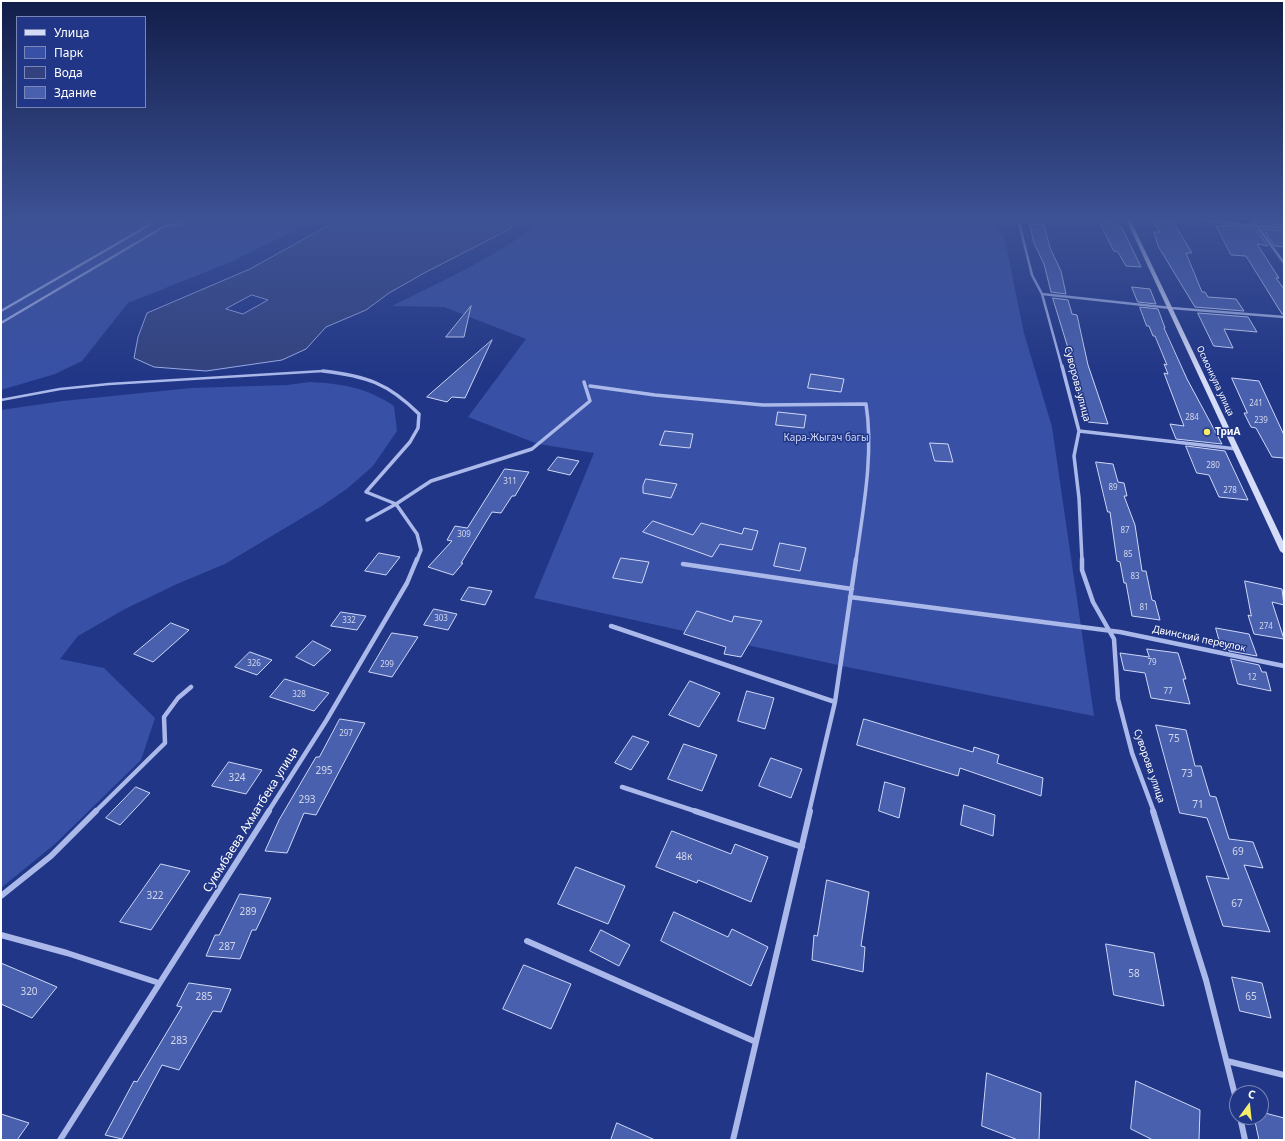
<!DOCTYPE html>
<meta charset="utf-8">
<style>
body{margin:0}
#map{position:relative;width:1285px;height:1141px;overflow:hidden;background:#213686;font-family:"Noto Sans",sans-serif}
canvas{display:block}
.frame{position:absolute;inset:0;border:2px solid #fff;pointer-events:none}
.legend{position:absolute;left:16px;top:16px;width:130px;height:92px;box-sizing:border-box;background:#213686;border:1px solid #7a86b6;margin:0;padding:5px 7px;list-style:none;font-size:12px;color:#fff}
.legend li{display:flex;align-items:center;gap:8px;height:20px}
.legend b{width:20px;border:1px solid #7a86b6}
.north{position:absolute;left:1229px;top:1085px;width:40px;height:40px;box-sizing:border-box;background:#213686;border:1px solid #7a86b6;border-radius:50%;rotate:15deg;font-size:11px;font-weight:700;line-height:16px;text-align:center;color:#fff}
.north::after{content:'';display:block;margin:auto;width:14px;height:18px;background:#f6ee6b;clip-path:polygon(50% 0,100% 100%,50% 72%,0 100%)}
</style>
<div id="map">
<canvas width="1285" height="1141"></canvas>
<div class="frame"></div>
<ul class="legend">
<li><b style="height:5px;background:#d5dcf8"></b>Улица</li>
<li><b style="height:11px;background:#3850a5"></b>Парк</li>
<li><b style="height:11px;background:#33427e"></b>Вода</li>
<li><b style="height:11px;background:#4960ae"></b>Здание</li>
</ul>
<div class="north">С</div>
</div>
<script>
const context = document.querySelector('canvas').getContext('2d');
context.lineJoin = 'round';
function fill(path, color) {
  context.fillStyle = color;
  context.fill(path, 'evenodd');
}
function stroke(path, color, width, dash) {
  context.strokeStyle = color;
  context.lineWidth = width;
  context.lineCap = dash ? 'butt' : 'round';
  context.setLineDash(dash || []);
  context.stroke(path);
}
function label(font, color, halo, rows, align = 'center') {
  context.font = font + ' "Noto Sans",sans-serif';
  context.lineWidth = 3;
  context.setLineDash([]);
  context.textBaseline = 'middle';
  context.strokeStyle = halo;
  context.fillStyle = color;
  for (const [text, x, y, turn = 0] of rows) {
    context.save();
    context.translate(x, y);
    context.rotate((+turn || 0) * Math.PI / 180);
    context.textAlign = isNaN(turn) ? turn : align;
    if (halo) context.strokeText(text, 0, 0);
    context.fillText(text, 0, 0);
    context.restore();
  }
}
const green = new Path2D(`
 M1 219H318L233 261 128 303 82 361 55 374 1 390Z
 M539 219H985L1004 236 1024 333 1052 427 1094 716 847 667 534 598 594 453 538 444 468 417 526 339 444 307 392 306C442 281 494 258 538 224Z
 M310 382C344 384 365 387 394 406L397 431 373 466 348 488 322 506 225 564 177 584 125 609 78 636 60 659 104 668 155 718 141 760 55 844 1 888V410L63 401 191 388 287 385Z`);
const water = new Path2D(`
 M340 219H515L510 229 426 272 389 293 366 310 326 327 306 349 282 360 206 371 154 367 134 358 138 337 147 313 250 269ZM252 295 268 300 243 314 226 309Z`);
const building = new Path2D(`
 M1255 219H1281L1284 225 1258 223Z
 M1099 221 1117 222 1122 228 1141 267 1126 266 1118 252 1114 251Z
 M1151 221 1174 223 1192 253H1186L1202 292H1205L1208 297 1236 299 1244 311 1195 307 1158 246 1154 232H1160Z
 M1030 224 1044 225 1050 248 1061 271 1066 294 1051 292 1044 264 1034 243Z
 M1225 225 1255 228 1268 246 1257 244 1279 278H1276L1284 289V314H1282L1246 256 1231 255 1216 226H1226Z
 M1263 229 1284 231V247L1275 246Z
 M1132 287 1150 289 1156 304 1138 302Z
 M1053 298 1068 300 1072 314 1077 315 1088 365 1108 424 1088 422 1076 386 1071 358Z
 M471 306 464 337H446Z
 M1140 307 1158 309 1165 328H1164L1187 379 1222 444 1176 439 1170 424 1184 426 1164 373 1168 374 1164 364 1167 365 1155 336H1153L1149 326H1147Z
 M1198 313 1248 317 1257 332 1224 329 1233 348 1214 346Z
 M492 340 465 398 452 397 447 402 427 397Z
 M811 374 844 379 841 392 808 388Z
 M1232 378 1259 381 1284 435V458L1272 457 1256 428 1251 427 1244 413H1247Z
 M778 412 806 415 804 428 776 425Z
 M665 431 693 434 690 448 660 445Z
 M930 443 948 444 953 462 935 461Z
 M1186 446 1225 451 1248 500 1219 497 1209 475 1197 473Z
 M558 457 579 461 570 475 548 470Z
 M1096 462 1113 464 1118 482 1124 483 1127 496H1124L1135 525 1142 571H1146L1152 600 1155 601 1160 620 1132 616 1126 583H1124L1120 562 1117 561 1110 512H1108Z
 M505 469 529 472 515 496H512L501 513 492 512 461 563H463L453 575 428 567 452 541 447 540 455 526 467 528Z
 M646 479 677 484 671 498 643 493V486Z
 M653 521 693 535 701 523 742 534 744 528 758 531 752 550 720 544 712 557 643 532Z
 M780 543 806 548 800 571 774 566Z
 M379 553 400 557 386 575 365 571Z
 M621 558 649 562 642 583 613 578Z
 M1245 581 1282 589 1284 605 1272 602 1284 639 1254 634 1248 615 1251 616Z
 M469 587 492 591 485 605 461 600Z
 M434 609 457 614 448 630 424 625Z
 M697 611 732 622 734 616 762 621 741 657 724 654 726 647 684 634Z
 M341 612 366 616 357 630 331 626Z
 M171 623 189 630 153 662 134 654Z
 M1216 628 1249 634 1257 656 1229 651 1227 647 1221 646Z
 M392 633 418 637 392 677 369 672Z
 M313 641 331 650 314 666 296 657Z
 M1147 649 1178 653 1186 679H1183L1190 704 1151 698 1145 673 1124 670 1120 653 1149 657Z
 M250 652 272 660 257 675 235 667Z
 M1231 659 1259 665 1262 672H1266L1271 691 1238 684Z
 M285 679 329 693 314 711 270 697Z
 M690 681 720 693 699 727 669 715Z
 M747 691 774 698 765 729 738 721Z
 M340 719 365 723 316 815 304 813 287 853 265 851 279 820 316 757H319Z
 M864 719 973 752 974 747 999 755 997 763 1043 778 1041 796 960 768 958 776 857 745Z
 M1156 725 1186 730 1195 766H1201L1210 796 1216 797 1229 839 1253 842 1263 868 1244 865 1270 932 1223 926 1206 876 1229 879 1207 818 1180 813Z
 M633 736 649 742 631 770 615 763Z
 M684 744 717 755 702 791 668 779Z
 M771 758 802 769 791 798 759 786Z
 M229 762 262 770 246 794 212 786Z
 M885 782 905 788 899 818 879 811Z
 M136 787 150 793 120 825 106 818Z
 M964 805 995 815 993 836 961 825Z
 M672 831 731 854 735 844 768 857 751 902 698 880 697 883 656 867Z
 M161 864 190 871 151 930 120 922Z
 M576 867 625 886 608 924 558 904Z
 M827 880 869 892 861 946 865 947 863 972 812 960 814 935 817 936Z
 M240 894 271 898 256 930H252L240 959 206 956 215 935H219Z
 M674 912 728 937 732 929 768 947 751 986 661 941Z
 M601 930 630 945 619 966 590 951Z
 M1106 944 1154 953 1164 1006 1114 995Z
 M1 963 57 987 32 1018 1 1004Z
 M524 965 571 984 551 1029 503 1009Z
 M1232 977 1262 983 1271 1018 1240 1011Z
 M189 983 231 989 221 1012 213 1011 179 1070 162 1065 122 1139 105 1135 134 1081 137 1082 182 1007 177 1006Z
 M987 1073 1041 1093 1039 1140H1018L982 1126Z
 M1136 1081 1200 1110 1199 1140H1153L1131 1129Z
 M1261 1112 1284 1118V1140H1259L1254 1117H1261Z
 M1 1114 29 1123 17 1140H1Z
 M617 1123 655 1140H611Z`);
const lane = new Path2D(`
 M1 400 60 389 109 384 323 371`);
const streetFar3 = new Path2D(`
 M1018 219 1032 275 1042 294 1062 367
 M1185 219 1284 228
 M1252 219 1284 263
 M1042 294 1171 308 1284 317
 M1 311 151 224 149 221 151 219
 M1 323 165 226 181 224 189 219`);
const streetFar2 = new Path2D(`
 M1062 366 1079 431 1074 456 1079 498 1082 560
 M323 371C366 376 388 383 419 414L418 428 410 442 366 492 396 504 417 534 421 550 417 560
 M590 386 655 395 763 405 866 404C874 454 863 510 856 560
 M1079 431 1237 449
 M367 520 396 504 431 481 532 449 590 401 584 382`);
const streetFar1 = new Path2D(`
 M1082 559V570L1093 602 1114 639 1118 699 1132 753 1154 812
 M683 564 852 589
 M850 597 1120 632 1284 666
 M611 626 835 702 809 812
 M835 702 856 559
 M622 787 698 812
 M95 812 165 743 164 717 178 698 191 687
 M268 812 326 721 407 583 417 559`);
const street = new Path2D(`
 M695 811 802 847
 M1153 811 1206 980 1237 1103
 M1 896 51 856 96 811
 M1 935 67 953 159 983
 M527 941 756 1042
 M1227 1061 1284 1075
 M1240 1117 1245 1140
 M60 1140 269 811
 M733 1140 810 811`);
const secondary = new Path2D(`
 M1126 219H1130L1284 543V554L1280 551Z`);
const markers = [
 [1207,432,4,"#f6ee6b"]
];
const numberNames = [
 ["241",1256,404],
 ["284",1192,418],
 ["239",1261,421],
 ["280",1213,466],
 ["311",510,482],
 ["89",1113,488],
 ["278",1230,491],
 ["87",1125,531],
 ["309",464,535],
 ["85",1128,555],
 ["83",1135,577],
 ["81",1144,608],
 ["303",441,619],
 ["332",349,621],
 ["274",1266,627],
 ["79",1152,663],
 ["326",254,664],
 ["299",387,665],
 ["12",1252,678],
 ["77",1168,692],
 ["328",299,695],
 ["297",346,734]
];
const farStreetnames = [
 ["Осмонкула улица",1215,381,65]
];
const streetNames = [
 ["Суворова улица",1077,384,75],
 ["Двинский переулок",1199,639,12],
 ["Суворова улица",1149,766,71]
];
const poiNames = [
 ["ТриА",1215,432]
];
const parkNames = [
 ["Кара-Жыгач багы",826,438]
];
const nearNumbernames = [
 ["75",1174,739],
 ["295",324,771],
 ["73",1187,774],
 ["324",237,778],
 ["293",307,800],
 ["71",1198,805],
 ["69",1238,852],
 ["48к",684,857],
 ["322",155,896],
 ["67",1237,904],
 ["289",248,912],
 ["287",227,947],
 ["58",1134,974],
 ["320",29,992],
 ["285",204,997],
 ["65",1251,997],
 ["283",179,1041]
];
const nearStreetnames = [
 ["Суюмбаева Ахматбека улица",251,820,-58]
];
fill(green, '#3850a5');
fill(water, '#33427e');
stroke(water, '#9eb0eb', 1);
fill(building, '#4960ae');
stroke(building, '#cfd8f7', 1);
stroke(lane, '#aab8ea', 2.5);
stroke(streetFar3, '#aab8ea', 2.5);
stroke(streetFar2, '#aab8ea', 3.5);
stroke(streetFar1, '#aab8ea', 4.5);
stroke(street, '#aab8ea', 6);
fill(secondary, '#d5dcf8');
const sky = context.createLinearGradient(0, 0, 0, 379);
sky.addColorStop(0, '#121e4a');
sky.addColorStop(0.58, '#3d5295');
sky.addColorStop(1, '#3d529500');
context.fillStyle = sky;
context.fillRect(0, 0, 1285, 379);
for (const [x, y, r, color] of markers) {
  const dot = new Path2D();
  dot.arc(x, y, r, 0, 2 * Math.PI);
  context.fillStyle = color;
  context.fill(dot);
  stroke(dot, '#213686', 1.5);
}
label('8px', '#d2d7eb', null, numberNames);
label('9px', '#fff', '#213686', farStreetnames);
label('10px', '#fff', '#213686', streetNames);
label('bold 10px', '#fff', '#213686', poiNames, 'left');
label('10px', '#cfd8f7', '#213686', parkNames);
label('10px', '#d2d7eb', null, nearNumbernames);
label('12px', '#fff', '#213686', nearStreetnames);
</script>
